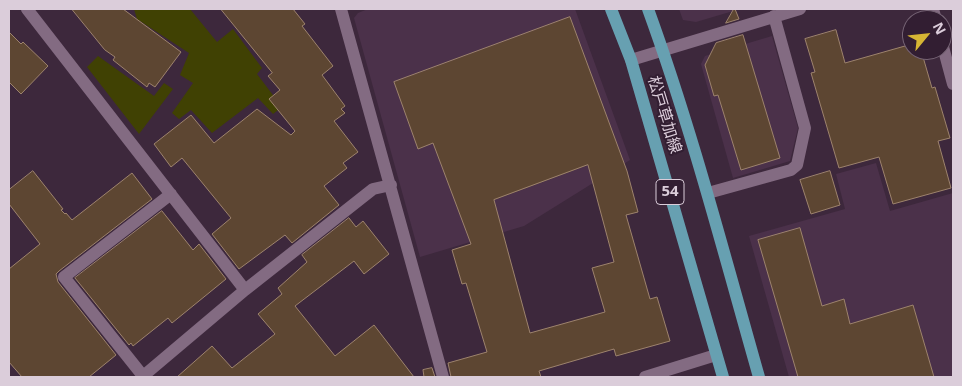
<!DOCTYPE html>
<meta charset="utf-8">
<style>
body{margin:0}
#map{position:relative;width:962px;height:386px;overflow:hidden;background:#3d283c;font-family:"Noto Sans",sans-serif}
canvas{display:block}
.frame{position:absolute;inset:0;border:10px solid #dbcdda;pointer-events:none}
.north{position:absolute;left:902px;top:10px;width:50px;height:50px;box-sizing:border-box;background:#321e32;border:1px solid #766475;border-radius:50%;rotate:62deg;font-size:14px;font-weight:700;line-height:20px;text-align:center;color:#dbcdda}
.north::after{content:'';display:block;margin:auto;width:18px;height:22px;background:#d6b534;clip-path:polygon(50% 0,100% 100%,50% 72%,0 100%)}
</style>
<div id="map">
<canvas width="962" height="386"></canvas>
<div class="frame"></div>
<div class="north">N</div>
</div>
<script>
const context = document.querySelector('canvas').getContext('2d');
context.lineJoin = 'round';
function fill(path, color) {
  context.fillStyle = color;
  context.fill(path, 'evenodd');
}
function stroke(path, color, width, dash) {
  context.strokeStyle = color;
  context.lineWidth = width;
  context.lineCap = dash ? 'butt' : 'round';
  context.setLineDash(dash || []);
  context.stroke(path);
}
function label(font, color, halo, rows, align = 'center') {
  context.font = font + ' "Noto Sans","Noto Sans JP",sans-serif';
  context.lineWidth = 4;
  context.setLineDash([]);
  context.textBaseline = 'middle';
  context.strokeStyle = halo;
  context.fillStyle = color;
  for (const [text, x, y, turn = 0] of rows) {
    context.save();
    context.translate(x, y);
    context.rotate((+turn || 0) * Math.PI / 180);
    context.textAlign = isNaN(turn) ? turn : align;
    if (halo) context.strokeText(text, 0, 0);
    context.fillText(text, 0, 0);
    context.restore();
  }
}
const built = new Path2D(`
 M368 9H575L630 160 524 226 420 257 354 18 358 13Z
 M679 9H740L696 22 683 20Z
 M772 36 798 128 790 161 733 178 701 64 705 56Z
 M876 163 890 211 953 193V377H789L749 236 845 209 836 174Z`);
const green = new Path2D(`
 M134 9H190L217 42 233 29 262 68 257 74 282 107 273 114 258 98 212 133 191 110 179 119 172 113 193 83 180 75 189 53 137 19Z
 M98 56 154 96 164 83 173 89 139 134 87 67Z`);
const building = new Path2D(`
 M72 9H123L181 52 155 87 149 83 147 87 113 60 115 57 105 50Z
 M221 9H293L305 24 302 26 333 66 322 75 345 106 341 109 345 113 334 121 358 152 343 163 347 168 324 186 339 205 292 243 285 235 239 269 212 234 231 218 182 158 171 167 154 144 191 115 214 143 257 109 291 135 295 131 269 99 280 90 268 76 272 73Z
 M734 9H735L739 19 726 23Z
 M570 17 627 171 638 212 626 215 650 299 657 297 670 341 616 356 614 349 539 371 541 377H451L448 363 487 352 466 283 462 284 452 250 471 244 433 143 418 149 394 82ZM588 165 614 262 592 268 605 312 530 333 494 200Z
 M836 30 845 63 912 44V50H921L932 88 935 87 950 138 938 141 951 188 893 204 879 157 839 168 811 73 815 72 805 39Z
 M9 32 21 44 23 42 48 66 21 94 9 82Z
 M743 35 780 158 741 170 718 95 714 96 705 65 716 43Z
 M33 171 63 209 61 210 65 214 66 213 72 220 132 173 152 199 59 271 56 274 58 282 116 355 89 377H22L9 362V269L40 244 9 204V190Z
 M830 171 840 205 811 214 800 180Z
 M162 211 193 250 199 244 226 279 172 323 168 318 133 346 131 343 129 345 75 278Z
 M349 218 356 227 363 221 389 254 364 274 354 261 295 306 335 356 374 325 414 377H177L212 346 232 368 275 334 258 314 282 294 278 288 307 262 302 255Z
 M800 228 822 306 844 299 850 324 913 305 934 377H798L758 240Z
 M432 368 435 377H424L423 370Z`);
const minor = new Path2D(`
 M27 9 245 290
 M341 9 443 377
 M933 9 936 20
 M942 43 953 84
 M631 60 800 9
 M708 193 791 170 797 165 805 128 774 16
 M143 376 64 277 171 194
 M142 377 245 290 373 189 391 185
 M645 377 716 355`);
const major = new Path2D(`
 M611 9 631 60 723 377
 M648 9C692 130 724 254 759 377`);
const shields = [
 [670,192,28]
];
const shieldNames = [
 ["54",670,192]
];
const streetNames = [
 ["松戸草加線",664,115,73]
];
fill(built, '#4b314a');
fill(green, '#404103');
fill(building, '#5d4632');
stroke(building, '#9d836d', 1);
stroke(minor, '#836b82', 12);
stroke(major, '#67a0b1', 12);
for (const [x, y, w] of shields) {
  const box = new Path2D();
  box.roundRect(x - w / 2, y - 12.5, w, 25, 4);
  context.fillStyle = '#321e32';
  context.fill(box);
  stroke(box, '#dbcdda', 1);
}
label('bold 15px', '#dbcdda', null, shieldNames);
label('16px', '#dbcdda', '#321e32', streetNames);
</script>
